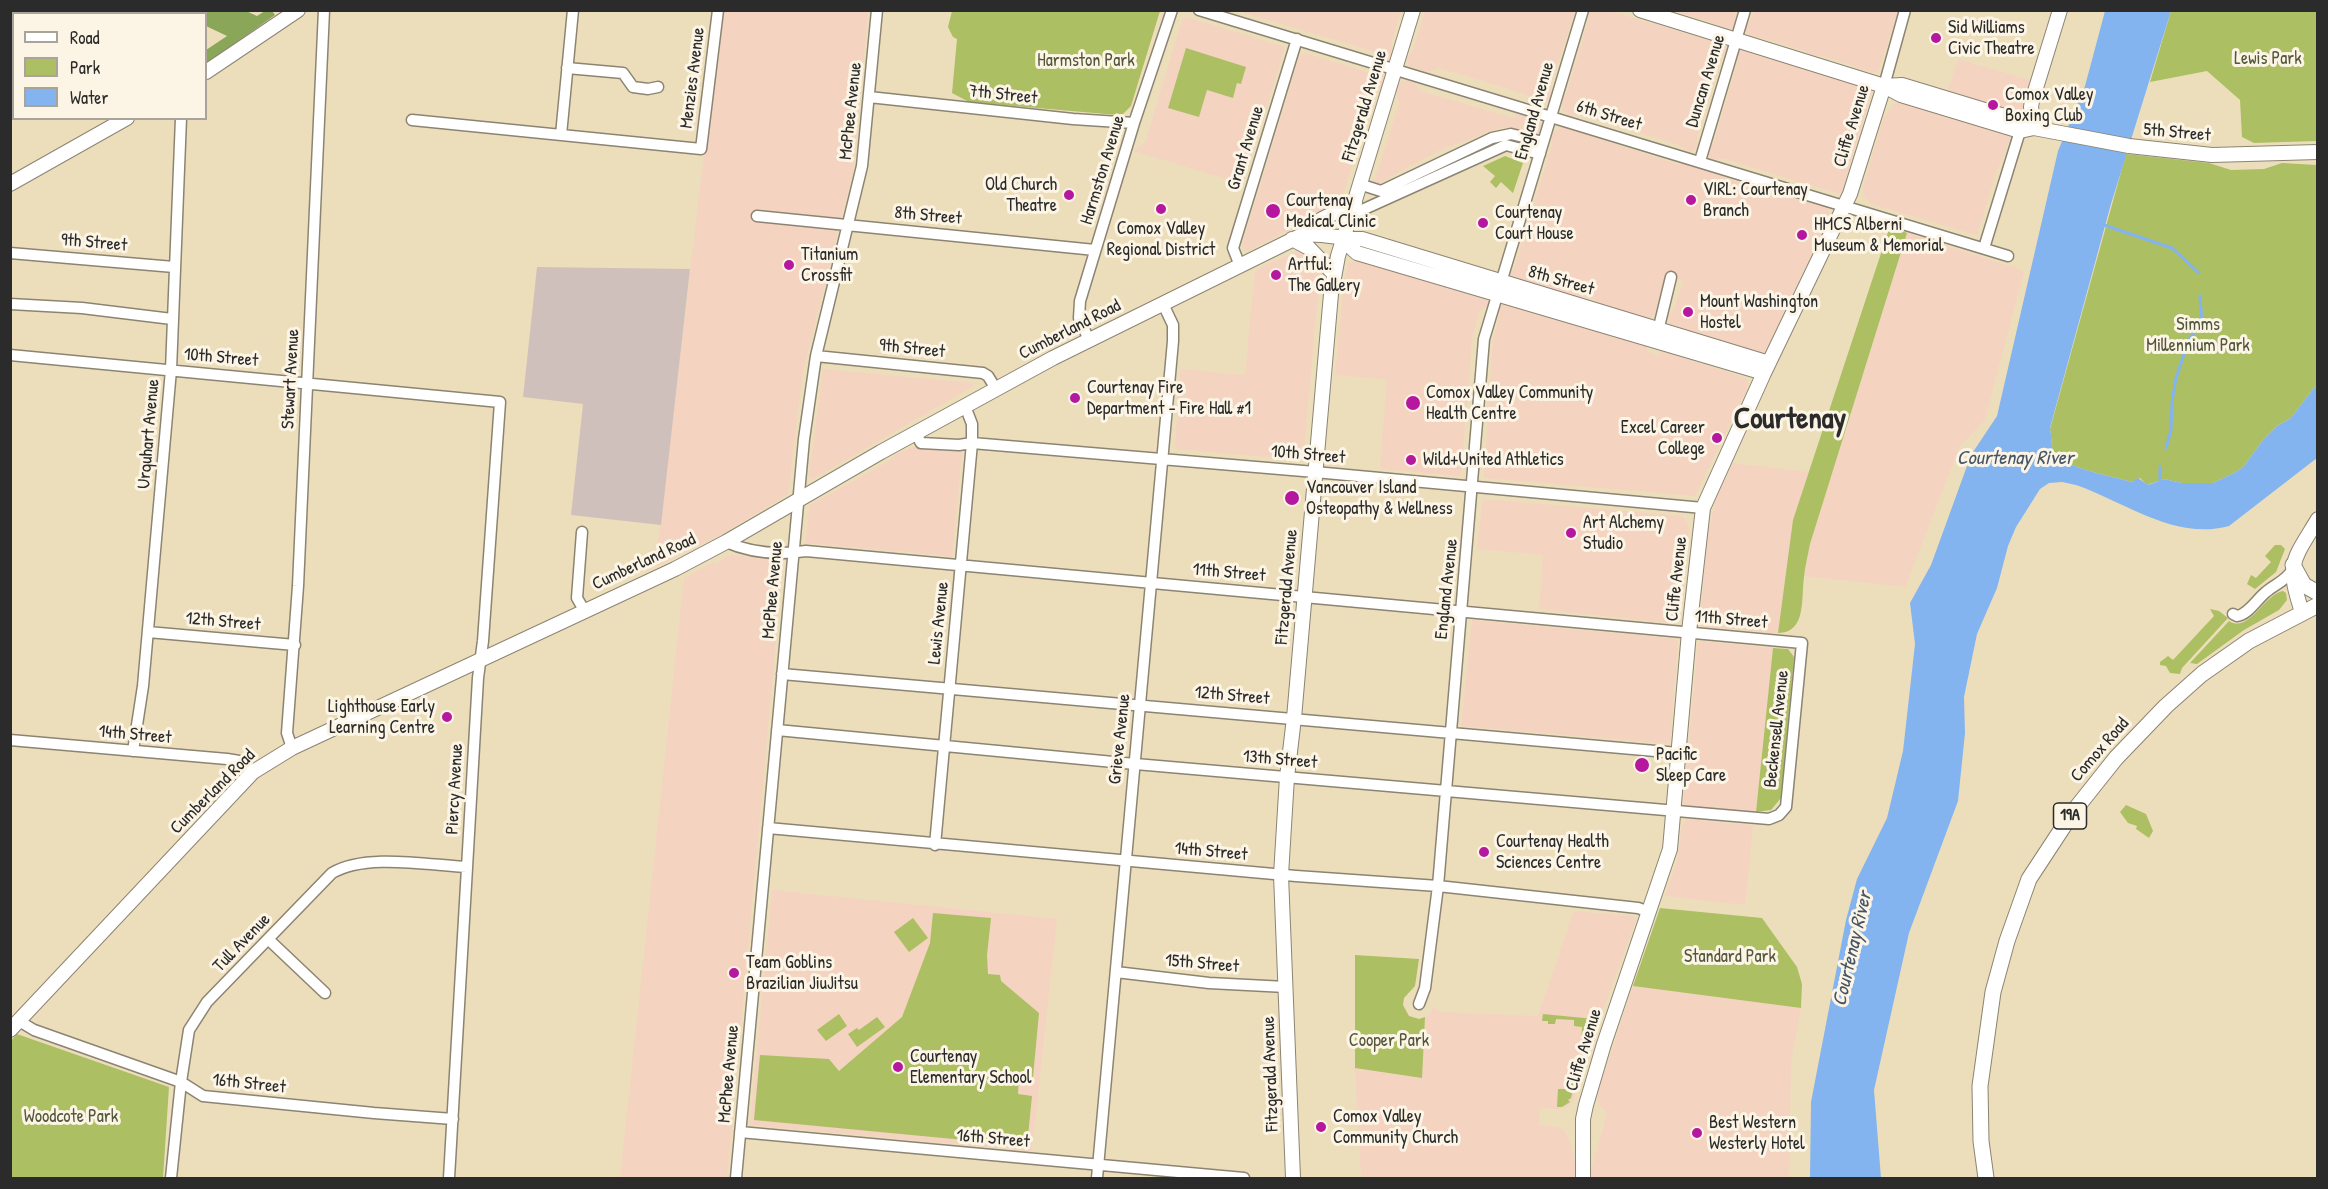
<!DOCTYPE html>
<style>
body{margin:0}
#map{position:relative;width:2328px;height:1189px;overflow:hidden;background:#eddebb;font-family:"Patrick Hand",sans-serif}
canvas{display:block}
.frame{position:absolute;inset:0;border:12px solid #2b2b2b;pointer-events:none}
.legend{position:absolute;left:12px;top:12px;width:195px;height:108px;box-sizing:border-box;background:#fcf5e5;border:2px solid #a8a49b;margin:0;padding:8px 10px;list-style:none;font-size:18px;color:#2b2b2b}
.legend li{display:flex;align-items:center;gap:12px;height:30px}
.legend b{width:30px;border:2px solid #a8a49b}
</style>
<div id="map">
<canvas width="2328" height="1189"></canvas>
<div class="frame"></div>
<ul class="legend">
<li><b style="height:8px;background:#fff"></b>Road</li>
<li><b style="height:16px;background:#acbf63"></b>Park</li>
<li><b style="height:16px;background:#83b4ef"></b>Water</li>
</ul>
</div>
<script>
const context = document.querySelector('canvas').getContext('2d');
context.lineJoin = 'round';
function fill(path, color) {
  context.fillStyle = color;
  context.fill(path, 'evenodd');
}
function stroke(path, color, width, dash) {
  context.strokeStyle = color;
  context.lineWidth = width;
  context.lineCap = dash ? 'butt' : 'round';
  context.setLineDash(dash || []);
  context.stroke(path);
}
function label(font, color, halo, rows, align = 'center') {
  context.font = font + ' "Patrick Hand",sans-serif';
  context.lineWidth = 6;
  context.setLineDash([]);
  context.textBaseline = 'middle';
  context.strokeStyle = halo;
  context.fillStyle = color;
  for (const [text, x, y, turn = 0] of rows) {
    context.save();
    context.translate(x, y);
    context.rotate((+turn || 0) * Math.PI / 180);
    context.textAlign = isNaN(turn) ? turn : align;
    if (halo) context.strokeText(text, 0, 0);
    context.fillText(text, 0, 0);
    context.restore();
  }
}
const built = new Path2D(`
 M721 11H868L853 172 803 371 788 494 720 535 655 567Z
 M1238 11V10L1401 11 1391 44 1393 54 1388 59 1381 58 1372 51Z
 M1425 11H1575L1550 87 1552 96 1550 101 1539 106 1532 104 1527 95 1493 84 1439 68 1427 72 1409 66 1406 60 1413 50Z
 M1588 11H1610L1650 23 1656 22 1668 28 1711 41 1717 40 1725 43 1727 50 1721 59 1697 135 1698 146 1694 150 1690 152 1679 145 1580 115 1571 116 1563 110 1562 100 1567 92 1589 19Z
 M1661 11H1735V23L1732 29 1725 30 1716 24 1674 11Z
 M1754 11H1898L1879 69 1876 72 1859 70 1852 65 1822 56H1811L1803 50 1761 38 1748 37 1745 28 1751 20Z
 M1186 17 1285 47 1243 184 1133 151 1145 143 1182 20Z
 M1741 49H1749L1755 55 1798 67 1812 69 1816 73 1872 90 1842 193 1840 194 1724 159H1712L1709 156 1708 152 1714 142 1737 65V54Z
 M1305 53 1367 72H1379L1385 76V83L1381 90 1374 94 1340 205 1249 250H1244L1243 242 1299 57Z
 M1958 59 2033 81 2026 116 1947 93Z
 M1403 80 1415 83 1421 91 1513 118 1522 113 1535 118 1543 125 1542 130 1538 134 1532 135 1502 127 1438 151 1379 183 1381 187 1372 181 1375 179 1399 103 1396 92 1399 84Z
 M1903 101 2011 134 2009 143 2007 146 1997 171 1977 235 1871 204 1863 196V187L1884 117 1894 104Z
 M1562 127 1680 165 1685 163 1719 172 1722 177 1819 206H1827L1830 215 1765 352 1761 354 1670 325 1668 316 1673 311 1684 281 1665 276 1655 314 1652 318 1647 319 1600 306 1595 300 1584 297 1578 299 1511 281 1510 274 1515 266 1552 145 1551 135Z
 M1907 233 2024 271 1985 420 1960 446 1905 587 1804 576 1810 544Z
 M1299 251 1306 252 1319 267 1320 272 1303 460 1175 449 1180 369 1245 375 1255 272 1261 267Z
 M1359 260 1475 295 1482 294 1489 300V306L1479 311 1472 339 1461 474 1458 476 1383 469 1380 466 1387 380 1335 375 1344 280 1349 263Z
 M1506 302 1631 341 1640 340 1646 346 1647 351 1658 356 1662 351 1670 350 1677 355 1745 378 1748 382 1747 389 1695 496 1484 478 1493 339 1500 316 1499 307Z
 M823 369 974 383 975 385 813 479 809 476Z
 M918 445 924 449 947 451 959 449 962 454 952 556 805 543 810 505 891 460 896 454Z
 M1733 463 1809 472 1793 520 1778 633 1706 627 1700 623 1708 531 1718 493Z
 M1483 499 1682 516 1687 522 1689 529 1681 611 1678 617 1669 623 1539 609 1543 555 1477 549Z
 M729 555 781 560 783 563 727 1178H620L684 578 712 563 716 564Z
 M1472 620 1678 639 1670 744 1461 726Z
 M1701 641 1773 648 1756 812 1686 808 1683 805 1698 643Z
 M1697 818 1701 821 1753 825 1745 905 1665 896 1677 862 1682 825 1687 820Z
 M772 890 1057 919 1032 1151 750 1125Z
 M1574 911 1634 916 1636 920 1589 1048 1574 1100 1569 1106 1561 1109 1540 1108 1539 1125 1558 1127 1564 1130 1569 1138 1579 1178H1361L1355 1068 1421 1078 1425 1017 1430 1014 1433 1008 1443 1012 1538 1016Z
 M1633 986 1801 1008 1791 1062 1789 1178H1589L1607 1113 1599 1105 1597 1094Z`);
const industrial = new Path2D(`
 M537 267 690 269 661 525 571 515 583 404 523 397Z`);
const green = new Path2D(`
 M952 11V10L1160 11 1131 106 1123 114 1117 115 969 102 952 93 957 39 953 37 948 27Z
 M2171 11H2317V141L2254 143 2242 137 2240 100 2207 71 2150 82Z
 M1186 48 1246 67 1241 84 1237 83 1233 98 1207 90 1199 117 1168 108Z
 M2126 154 2209 163 2231 170 2264 169 2282 163 2317 165V384L2291 418 2277 426 2263 440 2244 466 2236 472 2213 483H2182L2164 479 2147 485 2140 478 2132 482C2114 477 2068 468 2056 456 2050 450 2052 436 2050 429Z
 M1505 156 1523 163 1513 193 1501 182 1496 188 1490 182 1495 176 1483 166Z
 M1890 226 1907 233 1810 544C1808 555 1805 566 1804 577 1801 597 1807 633 1778 633L1793 520Z
 M2275 545H2281L2285 549 2276 572 2255 589 2247 584 2251 575 2256 578 2271 562 2265 556Z
 M2283 591 2286 593 2287 600 2279 610 2244 630 2197 664 2190 663 2229 621C2249 634 2264 594 2283 591Z
 M2210 609 2219 611 2228 618 2182 668 2180 674 2170 673 2166 666 2160 665V662L2168 656 2173 660 2214 616Z
 M1773 648 1788 649 1794 657 1781 798 1771 810 1756 812Z
 M2126 805 2146 814 2153 831 2149 838 2136 829 2137 826 2128 823 2120 812Z
 M1660 908 1762 918 1797 967 1802 984 1801 1008 1633 986Z
 M933 913 991 918 987 955 988 974 1000 975 1001 981 1039 1013 1033 1077 1019 1076 1018 1094 1032 1096 1027 1146 754 1120 760 1055 829 1059 839 1071 902 1017 930 943Z
 M913 918 928 938 909 952 894 932Z
 M1355 955 1419 959 1415 986 1404 998 1403 1005 1409 1016 1419 1019 1425 1017 1422 1078 1355 1068Z
 M839 1014 847 1026 826 1041 817 1030Z
 M1543 1014 1594 1019 1595 1014 1598 1015 1583 1051 1576 1049V1046L1581 1047 1582 1027 1574 1026V1020L1556 1019 1555 1024H1548V1021H1542Z
 M877 1017 885 1027 857 1047 848 1034 857 1028 859 1030Z
 M17 1034 169 1087 163 1178H11L10 1042Z
 M1575 1060 1580 1062 1571 1098 1568 1100 1570 1102 1562 1107H1557L1558 1089H1566L1567 1081H1572L1571 1063Z`);
const forest = new Path2D(`
 M150 10 152 13 14 14 13 69 11 68V11Z
 M188 11H246L257 16 265 11H272L275 15 206 64V50L227 36 206 26V14L192 13Z`);
const water = new Path2D(`
 M2105 11H2171L2111 204 2050 428C2052 436 2050 450 2056 456 2068 468 2114 477 2132 482L2138 478 2148 485 2164 479 2182 483H2213L2236 472 2244 466 2263 440 2277 426 2291 418 2317 384V458L2229 526C2175 541 2125 502 2076 485L2062 482 2049 483 2040 489 2016 527 2008 546 1997 588 1977 634 1964 697 1965 733 1958 801 1909 933 1874 1090 1881 1178H1810L1811 1102 1846 920 1857 879 1887 818 1903 751 1915 644 1910 603 1931 565 1971 455 1997 416 2058 151 2085 86Z`);
const stream = new Path2D(`
 M2104 225 2172 248 2199 273
 M2166 448 2171 430 2172 402 2176 378 2189 339 2202 323 2200 296
 M2160 482V467`);
const street = new Path2D(`
 M1199 10 2008 256
 M567 68 623 73 633 87 648 89 658 87
 M1884 86 1905 10
 M869 97 1073 119 1134 123
 M412 120 701 149 718 10
 M561 135 573 10
 M1700 161 1745 10
 M1359 184 1381 191 1492 138 1511 134 1543 142
 M1351 215 1506 145 1540 154
 M757 216 1095 250
 M1984 248 2020 131
 M10 253 174 267
 M1240 266 1233 248 1297 39
 M10 304 82 308 172 319
 M1657 335 1671 277
 M1089 340 1079 318 1080 301 1134 123 1172 10
 M10 355 500 402 483 641 478 678 449 1178
 M816 356 983 373 988 376 996 389
 M916 434 921 443 959 445 972 443 1315 472 1703 508
 M582 532 577 598 584 610
 M726 542C751 553 779 555 806 551L1802 643 1786 807 1779 815 1769 819 1124 763 777 730
 M2233 614 2237 616C2248 615 2257 599 2266 592 2275 584 2286 581 2292 570
 M148 632 295 645
 M782 674 1678 753
 M10 740 227 759 239 761 253 772
 M292 748 287 733 298 586 324 10
 M133 751 143 686 171 370 181 118
 M768 828 1296 876 1438 886 1638 908 1650 912
 M935 845 972 443V424L965 406
 M268 939 325 993
 M1116 972 1209 983 1286 987
 M1419 1004 1425 988 1438 886 1484 339 1583 10
 M19 1021 34 1030 181 1082 203 1096 374 1113 453 1119
 M740 1132 1244 1178
 M171 1178 181 1082 189 1030 207 1002 332 873C366 853 427 865 467 867
 M736 1178 804 439 816 356 862 166 877 10
 M1097 1178 1173 341V325L1163 304`);
const secondary = new Path2D(`
 M1640 10 1884 86 1901 95 2020 131 2034 128
 M206 72 298 10
 M1884 86 1902 85 2024 122 2034 128 2129 146 2212 155 2318 152
 M2034 128 2031 107 2032 101 2060 10
 M10 184 127 118
 M1302 235C1323 232 1341 240 1362 239L1769 363
 M1292 239 1309 248 1333 273
 M1343 240 1357 253 1764 373
 M2302 612C2286 563 2292 562 2318 519
 M10 1030 253 772 292 748 675 569 726 542 881 452 1053 358 1302 235 1322 219 1355 203
 M1293 1178 1281 875 1287 777 1294 718 1331 294 1338 256 1413 10
 M1583 1178V1119L1586 1105 1604 1044 1670 849 1689 632 1703 508 1764 373 1850 194 1884 86`);
const primary = new Path2D(`
 M2293 565 2304 585 2318 593
 M1986 1178 1981 1141 1980 1086 1993 992 2007 941 2029 879 2073 812 2116 758 2166 706 2202 674 2249 641 2318 605`);
const markers = [
 [1936,38,6,"#b5179e"],
 [1993,105,6,"#b5179e"],
 [1069,195,6,"#b5179e"],
 [1691,200,6,"#b5179e"],
 [1161,209,6,"#b5179e"],
 [1273,211,8,"#b5179e"],
 [1483,223,6,"#b5179e"],
 [1802,235,6,"#b5179e"],
 [789,265,6,"#b5179e"],
 [1276,275,6,"#b5179e"],
 [1688,312,6,"#b5179e"],
 [1075,398,6,"#b5179e"],
 [1413,403,8,"#b5179e"],
 [1717,438,6,"#b5179e"],
 [1411,460,6,"#b5179e"],
 [1292,498,8,"#b5179e"],
 [1571,533,6,"#b5179e"],
 [447,717,6,"#b5179e"],
 [1642,765,8,"#b5179e"],
 [1484,852,6,"#b5179e"],
 [734,973,6,"#b5179e"],
 [898,1067,6,"#b5179e"],
 [1321,1127,6,"#b5179e"],
 [1697,1133,6,"#b5179e"]
];
const shields = [
 [2070,816,33]
];
const shieldNames = [
 ["19A",2070,816]
];
const poiNames = [
 ["Sid Williams",1948,28],
 ["Civic Theatre",1948,49],
 ["Comox Valley",2005,95],
 ["Boxing Club",2005,116],
 ["Old Church",1057,185,"right"],
 ["Theatre",1057,206,"right"],
 ["VIRL: Courtenay",1703,190],
 ["Branch",1703,211],
 ["Courtenay",1286,201],
 ["Medical Clinic",1286,222],
 ["Courtenay",1495,213],
 ["Court House",1495,234],
 ["HMCS Alberni",1814,225],
 ["Museum & Memorial",1814,246],
 ["Comox Valley",1161,229,"center"],
 ["Regional District",1161,250,"center"],
 ["Titanium",801,255],
 ["Crossfit",801,276],
 ["Artful:",1288,265],
 ["The Gallery",1288,286],
 ["Mount Washington",1700,302],
 ["Hostel",1700,323],
 ["Courtenay Fire",1087,388],
 ["Department - Fire Hall #1",1087,409],
 ["Comox Valley Community",1426,393],
 ["Health Centre",1426,414],
 ["Excel Career",1705,428,"right"],
 ["College",1705,449,"right"],
 ["Wild+United Athletics",1423,460],
 ["Vancouver Island",1306,488],
 ["Osteopathy & Wellness",1306,509],
 ["Art Alchemy",1583,523],
 ["Studio",1583,544],
 ["Lighthouse Early",435,707,"right"],
 ["Learning Centre",435,728,"right"],
 ["Pacific",1656,755],
 ["Sleep Care",1656,776],
 ["Courtenay Health",1496,842],
 ["Sciences Centre",1496,863],
 ["Team Goblins",746,963],
 ["Brazilian JiuJitsu",746,984],
 ["Courtenay",910,1057],
 ["Elementary School",910,1078],
 ["Comox Valley",1333,1117],
 ["Community Church",1333,1138],
 ["Best Western",1709,1123],
 ["Westerly Hotel",1709,1144]
];
const parkNames = [
 ["Lewis Park",2268,59],
 ["Harmston Park",1086,61],
 ["Simms",2198,325],
 ["Millennium Park",2198,346],
 ["Standard Park",1730,957],
 ["Cooper Park",1389,1041],
 ["Woodcote Park",71,1117]
];
const streetNames = [
 ["Menzies Avenue",693,78,-83],
 ["Duncan Avenue",1706,81,-73],
 ["7th Street",1003,95,6],
 ["Fitzgerald Avenue",1365,106,-73],
 ["McPhee Avenue",851,111,-84],
 ["England Avenue",1535,111,-74],
 ["6th Street",1609,116,17],
 ["Cliffe Avenue",1852,126,-73],
 ["5th Street",2177,133,5],
 ["Grant Avenue",1246,148,-73],
 ["Harmston Avenue",1103,170,-73],
 ["8th Street",928,216,5],
 ["9th Street",94,243,5],
 ["8th Street",1561,281,16],
 ["Cumberland Road",1070,330,-27],
 ["9th Street",912,349,6],
 ["10th Street",221,358,5],
 ["Stewart Avenue",291,379,-87],
 ["Urquhart Avenue",149,434,-85],
 ["10th Street",1308,455,5],
 ["Cumberland Road",644,562,-25],
 ["11th Street",1229,573,5],
 ["Cliffe Avenue",1677,579,-84],
 ["Fitzgerald Avenue",1287,587,-85],
 ["England Avenue",1447,589,-84],
 ["McPhee Avenue",773,590,-85],
 ["11th Street",1731,620,5],
 ["12th Street",223,622,5],
 ["Lewis Avenue",939,623,-84],
 ["12th Street",1232,696,5],
 ["Beckensell Avenue",1777,729,-84],
 ["14th Street",135,735,5],
 ["Grieve Avenue",1120,739,-84],
 ["Comox Road",2100,750,-49],
 ["13th Street",1280,760,5],
 ["Piercy Avenue",455,789,-87],
 ["Cumberland Road",213,792,-45],
 ["14th Street",1211,852,5],
 ["Tull Avenue",242,943,-46],
 ["15th Street",1202,964,5],
 ["Cliffe Avenue",1584,1050,-73],
 ["McPhee Avenue",729,1074,-85],
 ["Fitzgerald Avenue",1271,1074,-92],
 ["16th Street",249,1084,6],
 ["16th Street",993,1139,5]
];
const waterNames = [
 ["Courtenay River",2015,459],
 ["Courtenay River",1853,949,-77]
];
const townNames = [
 ["Courtenay",1790,420]
];
fill(built, '#f4d3c1');
fill(industrial, '#d0c0bc');
fill(green, '#acbf63');
fill(forest, '#89a659');
fill(water, '#83b4ef');
stroke(stream, '#83b4ef', 3);
stroke(street, '#8c8473', 13);
stroke(secondary, '#8c8473', 16);
stroke(primary, '#8c8473', 17);
stroke(street, '#fff', 10);
stroke(secondary, '#fff', 14);
stroke(primary, '#fff', 15);
for (const [x, y, r, color] of markers) {
  const dot = new Path2D();
  dot.arc(x, y, r, 0, 2 * Math.PI);
  context.fillStyle = color;
  context.fill(dot);
  stroke(dot, '#fcf5e5', 2);
}
for (const [x, y, w] of shields) {
  const box = new Path2D();
  box.roundRect(x - w / 2, y - 13, w, 26, 4.5);
  context.fillStyle = '#fcf5e5';
  context.fill(box);
  stroke(box, '#2b2b2b', 1.5);
}
label('bold 16px', '#2b2b2b', null, shieldNames);
label('18px', '#2b2b2b', '#fcf5e5', poiNames, 'left');
label('18px', '#52573c', '#fcf5e5', parkNames);
label('18px', '#2b2b2b', '#fcf5e5', streetNames);
label('italic 20px', '#455466', '#fcf5e5', waterNames);
label('bold 30px', '#2b2b2b', '#fcf5e5', townNames);
</script>
